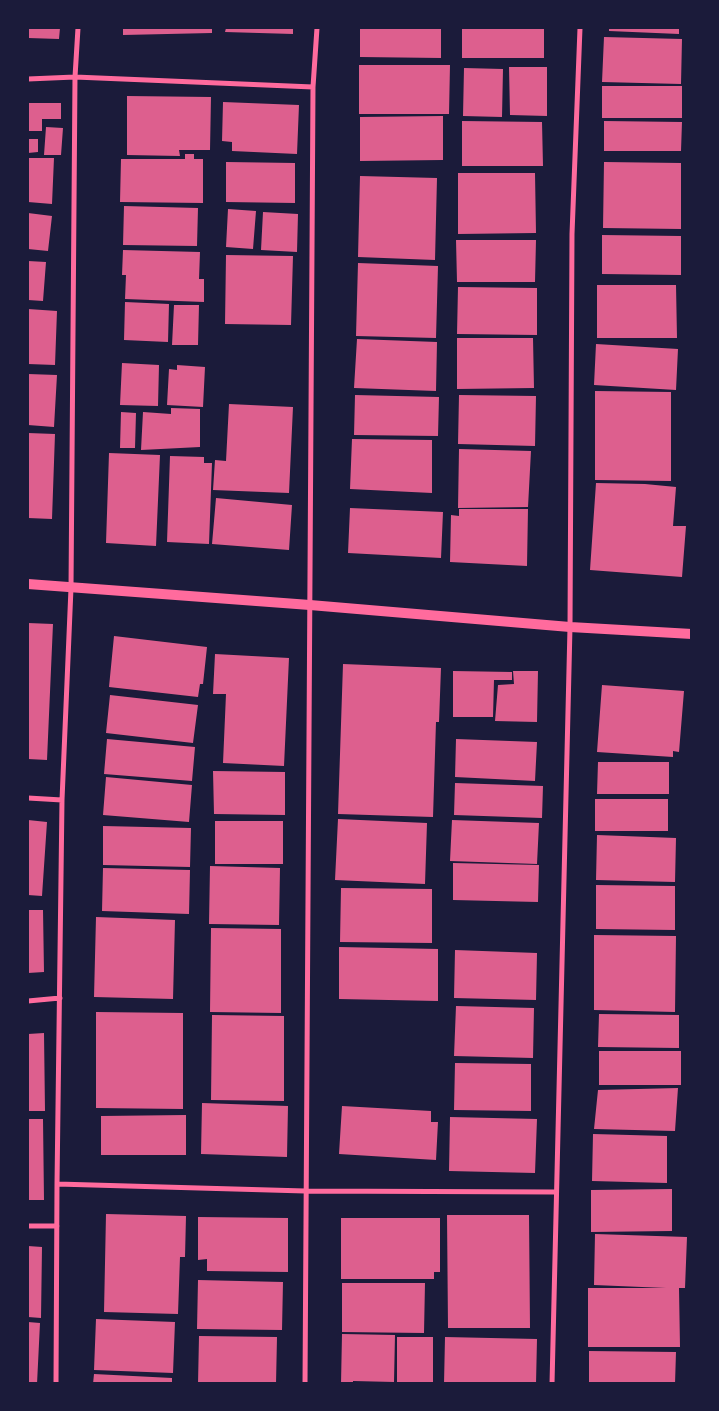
<!DOCTYPE html>
<style>
body{margin:0}
#map{position:relative;width:719px;height:1411px;overflow:hidden;background:#1b1b3a;font-family:Mulish,sans-serif}
canvas{display:block}
.frame{position:absolute;inset:0;border:29px solid #1b1b3a;pointer-events:none}
</style>
<div id="map">
<canvas width="719" height="1411"></canvas>
<div class="frame"></div>
</div>
<script>
const context = document.querySelector('canvas').getContext('2d');
context.lineJoin = 'round';
function fill(path, color) {
  context.fillStyle = color;
  context.fill(path, 'evenodd');
}
function stroke(path, color, width, dash) {
  context.strokeStyle = color;
  context.lineWidth = width;
  context.lineCap = dash ? 'butt' : 'round';
  context.setLineDash(dash || []);
  context.stroke(path);
}
const building = new Path2D(`
 M28 28H60L59 39 28 38Z
 M123 28H212V33L123 35Z
 M226 28H293V34L225 32Z
 M360 28H441V58L360 57Z
 M462 28H544V58H462Z
 M609 28H679V34L609 31Z
 M604 37 682 39 681 84 602 82Z
 M359 65H450L449 114H359Z
 M509 67H547V116L510 115Z
 M464 68 503 69 502 117 463 116Z
 M602 86H682V118H602Z
 M127 96 211 97 210 150H179L180 156 127 155Z
 M223 102 299 105 297 154 232 151V142L222 141Z
 M28 103H61V119H42V131H28Z
 M443 116V160L360 161V117Z
 M462 121 542 122 543 166H462Z
 M604 121 682 122 681 151H604Z
 M46 127 63 128 61 155H44Z
 M28 139H38V152L28 153Z
 M185 154H194V159H203V203L120 202 121 159H185Z
 M28 158H54L52 204 28 202Z
 M226 162 295 163V203L226 202Z
 M604 162 681 163V229L603 228Z
 M458 173H535L536 233 458 234Z
 M360 176 437 178 435 260 358 257Z
 M124 206 198 208 197 246 123 245Z
 M228 209 256 211 253 249 226 247Z
 M263 212 298 214 297 252 261 250Z
 M28 213 52 216 48 251 28 249Z
 M602 235 681 236V275L602 274Z
 M456 240H536L535 282H457Z
 M123 250 200 252 199 279H204V302L125 299 126 275H122Z
 M226 255 293 256 291 325 225 324Z
 M28 261 46 262 43 301 28 300Z
 M358 263 438 266 436 338 356 336Z
 M597 285H676L677 338H597Z
 M458 287 537 288V335L457 334Z
 M125 302 169 304 168 342 124 340Z
 M174 305H199L198 345H172Z
 M28 309 57 311 55 365 28 364Z
 M457 338H533L534 388 457 389Z
 M357 339 437 342 436 391 354 388Z
 M596 344 678 349 676 390 594 385Z
 M122 363 159 365 158 406 120 405Z
 M177 365 205 367 203 407 167 405 169 369 177 370Z
 M28 374 57 375 54 427 28 425Z
 M595 391 671 392V481L595 480Z
 M355 395 439 397 438 436 354 435Z
 M459 395 536 396 535 446 458 444Z
 M229 404 293 407 289 493 213 490 215 460 226 461Z
 M171 408 200 409V447L141 450 143 412 171 414Z
 M121 412 136 413 135 448H120Z
 M28 433 55 434 52 519 28 518Z
 M352 439 432 440V493L350 489Z
 M459 449 531 451 528 507 458 508Z
 M109 453 160 455 156 546 106 543Z
 M170 456 204 457V463H212L209 544 167 542Z
 M596 483 645 484 676 487 673 526H686L682 577 590 570Z
 M216 498 292 505 289 550 212 544Z
 M350 508 443 512 441 558 348 553Z
 M459 509H528L527 566 450 562 451 515 459 516Z
 M28 623 53 624 47 760 28 759Z
 M114 636 207 647 203 684H200L198 697 109 687Z
 M215 654 289 658 284 766 223 763 226 694H213Z
 M343 664 441 668 439 722H436L433 817 338 814Z
 M453 671 512 672V680H494L493 717H453Z
 M513 671H538L537 722 495 721 498 685 514 684Z
 M602 685 684 691 679 752 673 751V757L597 752Z
 M110 695 198 705 193 743 106 733Z
 M107 739 195 747 192 781 104 774Z
 M456 739 537 742 535 781 455 777Z
 M598 762H669V794H597Z
 M213 771 285 772V815L214 814Z
 M106 777 192 785 189 822 103 815Z
 M455 783 543 786 542 818 454 815Z
 M595 799H668V831H595Z
 M338 819 427 823 425 884 335 880Z
 M28 820 47 822 42 896 28 895Z
 M452 820 539 823 537 864 450 861Z
 M215 821H283V864H215Z
 M103 826 191 828 190 867 103 865Z
 M597 835 676 838 675 882 596 880Z
 M453 863 539 865 538 902 453 900Z
 M210 866 280 868 279 925 209 924Z
 M103 868 190 870 189 914 102 911Z
 M596 885 675 886V930L596 929Z
 M341 888 432 889V943L340 942Z
 M28 910H43L44 972 28 973Z
 M96 917 175 920 173 999 94 997Z
 M211 928 281 929V1013L210 1012Z
 M594 935 676 936 675 1012 594 1010Z
 M339 947 438 949V1001L339 999Z
 M455 950 537 953 536 1000 454 998Z
 M456 1006 534 1008 533 1058 454 1056Z
 M96 1012 183 1013V1109L96 1108Z
 M599 1014 679 1015V1048L598 1047Z
 M212 1015 284 1016V1101L211 1100Z
 M44 1033 45 1111H28V1034Z
 M599 1051H681V1085H599Z
 M455 1063 531 1064V1111L454 1110Z
 M678 1088 675 1131 594 1129 598 1090Z
 M202 1103 288 1106 287 1157 201 1154Z
 M342 1106 431 1111V1122H438L436 1160 339 1154Z
 M186 1115V1155H101V1116Z
 M450 1117 537 1119 535 1173 449 1171Z
 M28 1119H43L44 1200H28Z
 M593 1134 667 1136V1183L592 1181Z
 M672 1189V1231L591 1232V1190Z
 M106 1214 186 1216 185 1257H180L178 1314 104 1312Z
 M447 1215H529L530 1328H448Z
 M198 1217 288 1218V1272L207 1271V1259L198 1260Z
 M341 1218H440V1272H434V1279H341Z
 M595 1234 687 1237 685 1288H679L680 1347H588V1288H666L594 1285Z
 M28 1246 42 1247 41 1318 28 1317Z
 M198 1280 283 1282 282 1330 197 1329Z
 M342 1283H425L424 1333 342 1332Z
 M96 1319 175 1322 173 1373 94 1370Z
 M28 1322 40 1323 37 1384H28Z
 M342 1334 395 1335 394 1382 353 1381V1384H341Z
 M199 1336 277 1337 276 1384H198Z
 M397 1337H433V1383H397Z
 M445 1337 537 1339 536 1384H444Z
 M589 1351 676 1352 675 1384H589Z
 M94 1374 172 1378V1384H93Z`);
const minor = new Path2D(`
 M28 79 75 77 313 87
 M28 798 62 800
 M28 1001 60 998
 M57 1184 305 1191 555 1192
 M28 1226H57
 M56 1384 57 1184 62 800 71 588 75 77 78 28
 M305 1384 313 87 317 28
 M552 1384 570 627 572 234 580 28`);
const secondary = new Path2D(`
 M28 584 310 605 570 627 692 634`);
fill(building, '#dd5f8e');
stroke(minor, '#ff6b9d', 5);
stroke(secondary, '#ff6b9d', 10);
</script>
